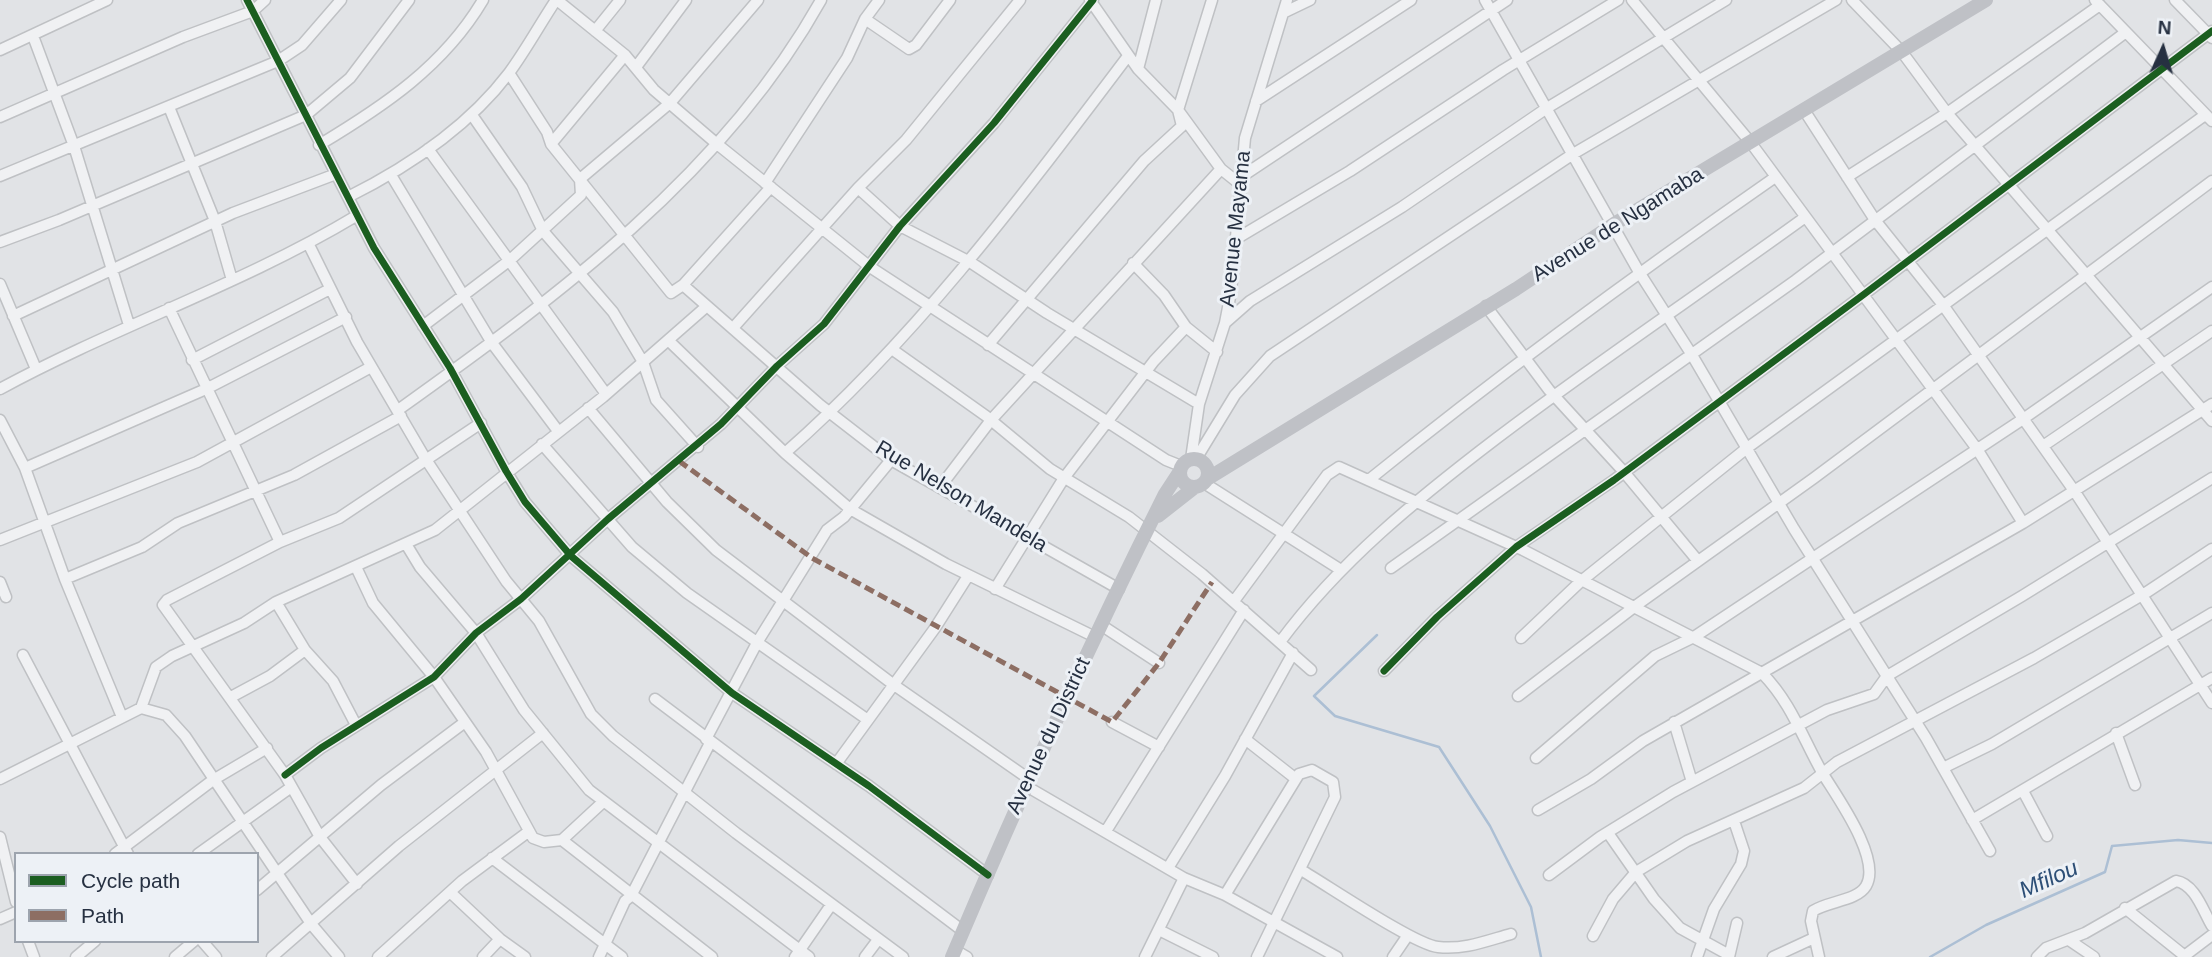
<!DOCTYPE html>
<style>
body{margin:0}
#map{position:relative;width:2212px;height:957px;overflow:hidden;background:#e1e3e6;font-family:Arial,sans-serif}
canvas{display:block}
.legend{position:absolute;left:14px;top:852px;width:245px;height:91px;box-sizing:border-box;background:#edf1f6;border:2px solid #9da4ae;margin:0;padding:9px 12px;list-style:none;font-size:21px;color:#263041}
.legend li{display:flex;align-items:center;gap:14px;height:35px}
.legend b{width:35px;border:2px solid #9da4ae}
.north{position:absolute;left:2128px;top:14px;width:70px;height:70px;-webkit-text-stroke:5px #edf1f6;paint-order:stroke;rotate:4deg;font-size:19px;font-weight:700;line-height:28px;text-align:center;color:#263041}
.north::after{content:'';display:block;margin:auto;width:24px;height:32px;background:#263041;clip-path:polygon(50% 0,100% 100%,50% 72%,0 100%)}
</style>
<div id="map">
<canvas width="2212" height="957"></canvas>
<ul class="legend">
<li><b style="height:9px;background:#1b5e20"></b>Cycle path</li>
<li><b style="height:9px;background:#8d6e63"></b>Path</li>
</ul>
<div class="north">N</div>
</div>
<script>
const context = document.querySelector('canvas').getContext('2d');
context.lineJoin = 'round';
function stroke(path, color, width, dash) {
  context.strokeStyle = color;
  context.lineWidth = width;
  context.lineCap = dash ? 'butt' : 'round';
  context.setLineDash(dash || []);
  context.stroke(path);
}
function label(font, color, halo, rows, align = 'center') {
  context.font = font + ' Arial,sans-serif';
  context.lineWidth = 6;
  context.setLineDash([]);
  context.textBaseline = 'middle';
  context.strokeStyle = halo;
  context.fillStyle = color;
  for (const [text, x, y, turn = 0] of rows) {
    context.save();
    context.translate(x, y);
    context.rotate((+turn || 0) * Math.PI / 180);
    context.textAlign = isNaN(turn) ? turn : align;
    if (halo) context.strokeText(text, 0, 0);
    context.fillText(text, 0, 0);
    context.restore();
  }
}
const stream = new Path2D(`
 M1377 635 1314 696 1335 716 1439 747 1490 826 1531 907 1541 957
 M1930 957 1986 925 2105 872 2112 846 2178 840 2212 843`);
const street = new Path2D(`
 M247 0 374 248 450 368 506 471 525 502 571 556 732 693 869 786 988 875
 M557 0 625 55 654 90 717 144 870 267 1166 460 1181 466
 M1090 0 1138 69 1178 110 1221 169 1241 185
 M1485 0 1639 272 1692 355 1794 529 1926 738 1990 851
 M1632 0 1751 143 1977 449 2023 523
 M1852 0 1902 52 1947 113 2212 421
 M2095 0 2212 121
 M2175 0 2212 38
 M1285 12 1310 0
 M865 19 909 49 916 45 950 0
 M595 31 620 0
 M33 36 74 146 129 325
 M0 50 107 0
 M636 67 686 0
 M1138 69 1156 0
 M509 73 547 132 551 144 671 293 683 285 771 187
 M1256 101 1411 0
 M169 107 215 221 232 280
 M1804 110 1875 220 1943 305 2075 492 2212 703
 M472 115 522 187 543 231 613 312 643 362 656 400 698 447
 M0 117 183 37 253 11 265 0
 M551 144 625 55
 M319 145C384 106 444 66 483 0
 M428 149 606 394
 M391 175 492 343 558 431
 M0 176 278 61 302 45 341 0
 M1241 177 1507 0
 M1847 177 1947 113 2100 5
 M765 183 847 58 865 19 879 0
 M858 188 900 226 970 262 1047 313 1199 404
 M348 197C408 167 468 127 509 73 526 50 540 24 556 0
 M1236 239 1350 171 1503 70 1618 0
 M0 242 59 220 306 115 350 78 409 0
 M309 245 357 342 425 458 506 581 539 621 591 714 613 736 736 833 903 957
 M1133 263 1164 295 1186 327 1217 352
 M0 284 36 369
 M683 285 820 405 891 460 1119 589
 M1486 306 1549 390 1624 472 1698 561
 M169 308 280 542
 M13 316 233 213 336 174
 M1225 323 1250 301 1402 207 1547 108 1726 0
 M423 326 510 260 581 195 580 179 670 103 758 0
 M733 328 858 188 906 140 1020 0
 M669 341 785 453 850 509 946 564 1095 637
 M988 345 1144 161 1182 126 1178 110 1212 0
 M893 350 986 416 1050 469 1129 517 1202 574 1311 670
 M192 360 330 289
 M0 389C116 326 243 284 356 216
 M588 408 667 502 716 550 894 685 1029 779
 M398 410C556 297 724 174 821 0
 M0 420 25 468 65 579 122 717
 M542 444 632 547 687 593 868 720
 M2043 446 2212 331
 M785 453C917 337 1022 196 1128 56
 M1191 459 1199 404 1225 323 1231 292 1245 138 1287 0
 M1196 459 1235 395 1270 356 1573 154 1836 0
 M25 468 206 389 346 317
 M1370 479C1501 373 1636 274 1774 178
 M1204 483 1341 570
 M940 487 991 420 1221 169
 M0 540 197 462 371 367
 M406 544 420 567 476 633 524 710 589 790 809 957
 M356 567 373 603 434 677 486 752 533 838 544 842 562 840 712 957
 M1391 568 1796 280 2126 32
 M65 579 142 547 178 523 294 475 401 416
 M0 582 6 597
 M995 589 1064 478 1154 361 1186 327
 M1234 601 1327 475 1339 467 1523 550 1762 673C1792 704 1802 737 1823 774 1837 797 1882 859 1866 886 1857 901 1828 901 1813 911L1811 921 1819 957
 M276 602 305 650 333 681 356 725
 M1101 625 1159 663
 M1521 638 1580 582 1747 448 2205 115
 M1280 642C1340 561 1417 499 1497 438 1597 362 1702 292 1804 218
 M23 655 128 854
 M1384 671 1437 617 1516 547 1614 480 1863 295 2212 31
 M1518 696 1634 607 1814 478 2212 181
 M231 697 270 676 305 650
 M655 699 963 931
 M141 708 156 667 172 656 244 623 276 602 435 530 603 397 707 306
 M1112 722 1159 747
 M1674 722 1692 782
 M2116 733 2135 785
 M706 739 758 641 827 530 844 517 891 460
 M1245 739 1296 779
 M1536 758 1655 656 1694 637 1813 558 2023 419 2212 287
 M836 764 935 628 968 576
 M1943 768 1992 744 2212 613
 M285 775 321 748 434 677 476 633 521 599 608 519 721 424 777 366 824 324 900 226 994 123 1093 0
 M0 779 141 708 166 715 185 736 312 925 339 957
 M1026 786 1184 878 1225 895 1337 957
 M2023 791 2047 836
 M1538 810 1591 779 1643 741 2023 523 2212 404
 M1972 820 2212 678
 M1106 831 1244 610
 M1608 833 1654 899 1680 928 1729 955
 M0 837 16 902
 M562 840 603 802
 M115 854 213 780 267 748
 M198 854 290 788
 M492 858 622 957
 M1168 868 1225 776 1293 653
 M1301 870C1327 885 1415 945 1438 947 1464 950 1486 941 1511 934
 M1549 875 1600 837 1673 792 1827 710 1874 694 1887 676 2022 596 2212 478
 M357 884 320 837 285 775 163 605 167 600 280 542 339 518 481 423
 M257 890 381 785 465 722
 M451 893 500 939 525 957
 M1225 895 1299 774 1312 770 1333 782 1335 797 1257 957
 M2125 908 2186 957
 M0 919 16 912
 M1159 930 1213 957
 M1593 936 1613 899 1636 872 1687 841 1804 788 1837 762 2034 658 2144 594 2212 549
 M2069 940 2094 957
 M28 941 34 957
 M202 941 216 957
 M955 950 967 957
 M76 957 95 941
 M175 957 194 941
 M272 957 399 846 543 733
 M378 957 462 881 528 832
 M483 957 500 939
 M599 957 625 901 631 896 710 743
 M795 957 831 905
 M865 957 877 941
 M1145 957 1184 878
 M1393 957 1408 935
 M1697 957 1714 909 1741 864 1744 851 1734 821
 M1729 957 1737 923
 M1773 957 1814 938
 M2037 957 2046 948 2085 933 2176 881C2195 884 2203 911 2212 926
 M2183 957 2212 935`);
const secondary = new Path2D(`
 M1180 473a14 14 0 1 1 28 0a14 14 0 1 1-28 0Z
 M1207 479 1516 289 1614 224 1986 0
 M1158 516 1195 487
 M952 957C1018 801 1089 645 1165 494L1180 471`);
const quiet = new Path2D(`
 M679 461 812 558 1112 722 1159 663 1212 582`);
const cycleway = new Path2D(`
 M247 0 374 248 450 368 506 471 525 502 571 556 732 693 869 786 988 875
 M1384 671 1437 617 1516 547 1614 480 1863 295 2212 31
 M285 775 321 748 434 677 476 633 521 599 608 519 721 424 777 366 824 324 900 226 994 123 1093 0`);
const streetNames = [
 ["Avenue de Ngamaba",1618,225,-32],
 ["Avenue Mayama",1236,229,-84],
 ["Rue Nelson Mandela",961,497,31],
 ["Avenue du District",1049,736,-65]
];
const waterNames = [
 ["Mfilou",2049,880,-24]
];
stroke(stream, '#acbfd4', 2.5);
stroke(street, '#bfc1c4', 13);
stroke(street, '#f0f1f3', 10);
stroke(secondary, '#bfc1c6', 14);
stroke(quiet, '#8d6e63', 5, [10, 5]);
stroke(cycleway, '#1b5e20', 7);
label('21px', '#263041', '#edf1f6', streetNames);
label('italic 23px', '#2d4f77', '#edf1f6', waterNames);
</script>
